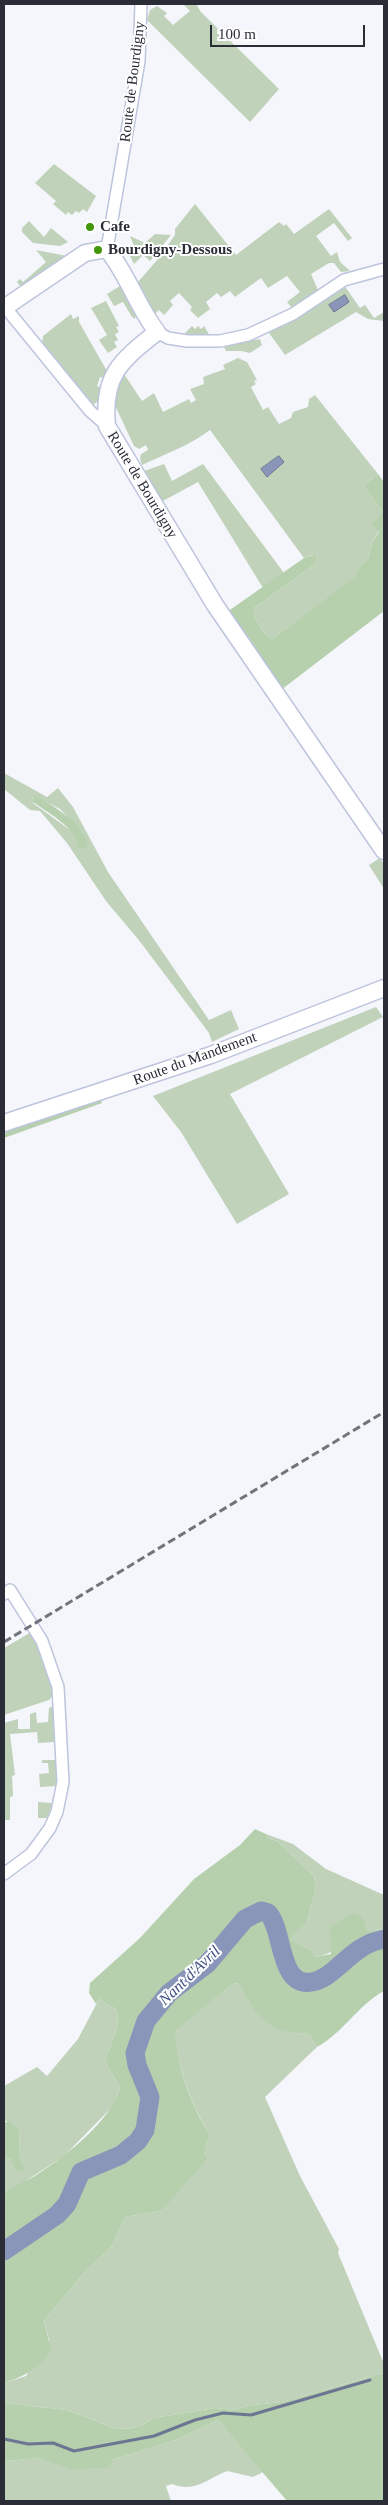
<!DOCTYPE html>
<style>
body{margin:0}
#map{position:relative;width:388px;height:2505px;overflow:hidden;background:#f4f6fb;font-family:Georgia,serif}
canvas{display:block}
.frame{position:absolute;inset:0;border:5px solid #2a2d36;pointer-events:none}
.scale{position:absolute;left:210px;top:25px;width:155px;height:22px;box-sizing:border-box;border:2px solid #2a2d36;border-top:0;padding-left:6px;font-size:15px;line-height:18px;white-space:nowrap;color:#2a2d36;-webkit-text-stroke:4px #fff;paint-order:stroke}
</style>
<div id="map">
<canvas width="388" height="2505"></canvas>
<div class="frame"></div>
<div class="scale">100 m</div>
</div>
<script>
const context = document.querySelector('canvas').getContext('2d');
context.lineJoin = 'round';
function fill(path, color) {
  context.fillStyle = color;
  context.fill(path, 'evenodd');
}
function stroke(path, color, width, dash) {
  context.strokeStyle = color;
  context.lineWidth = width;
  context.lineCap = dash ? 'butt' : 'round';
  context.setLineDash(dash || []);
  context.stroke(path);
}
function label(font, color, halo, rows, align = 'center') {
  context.font = font + ' Georgia,serif';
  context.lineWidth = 4;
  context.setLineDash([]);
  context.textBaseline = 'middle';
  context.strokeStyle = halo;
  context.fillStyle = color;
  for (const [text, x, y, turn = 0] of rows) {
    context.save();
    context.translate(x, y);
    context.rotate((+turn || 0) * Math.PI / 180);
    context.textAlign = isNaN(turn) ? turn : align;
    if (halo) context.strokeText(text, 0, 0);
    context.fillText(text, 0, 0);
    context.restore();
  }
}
const green = new Path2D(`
 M183 4H196L201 12 279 89 250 122 147 20 150 10 157 6 167 13 164 16 173 25 190 11Z
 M54 164 96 196 87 212 83 209 79 213 76 211 72 215 68 212 66 215 53 204 56 201 35 183Z
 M195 204 236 255 279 222 284 226 286 224 294 234 329 209 352 238 348 241 334 223 316 236 331 256 337 252 340 262 350 271 341 272 334 263H329L311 274 318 290 293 309 287 302 300 292 287 276 268 288 261 278 235 297 230 291 221 297 217 293 206 302 210 309 198 318 190 310 192 307 179 293 170 301 173 305 164 315 159 310 154 315 138 286V282L158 259 175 235V229Z
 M29 221 44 237 51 228 68 242 60 246 33 243 22 232V228Z
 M155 234 171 235 150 261 143 255 134 264 129 254 136 251 130 236 145 243Z
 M36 250 67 256 22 288 17 282 20 279 23 282 46 262Z
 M344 285 360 308 365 305 374 318 384 312V321L368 319 356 312 285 355 269 333Z
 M120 286 136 315 135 319 132 317 123 302 114 306 107 294Z
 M106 301 119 326 116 327 119 332 115 334 118 340 114 342 117 347 108 353 99 340 107 335 91 308Z
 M71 314 73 319 79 316V322L107 371 104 378 100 377 97 386 101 388 98 401 93 405 42 345 43 336Z
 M192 326 195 329 198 326 201 329 204 326 210 336H182Z
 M260 339 262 345 250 353 241 351H226L223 345Z
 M238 358 247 362 257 380 254 381 256 384 251 387 263 410 268 407 279 424 291 418 293 412 308 407 309 399 315 395 378 474 364 486 383 512 379 531 372 543 368 559 359 567 357 576 272 639C262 634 254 619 254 608L315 564 317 558 313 555 304 558 210 430C189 446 167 453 142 465L140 459 141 454 148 450 146 445 139 449 134 446 113 401 122 371 142 401 154 393 163 412 189 399 191 403 196 400 190 389 204 384 203 377 225 369 223 365Z
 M164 464 172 481 203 464 284 573 263 588 198 482 161 502 144 471Z
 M4 773 47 797 58 788 73 807 108 872 209 1020 231 1010 239 1029 212 1042 209 1033 138 939 106 901 67 843 40 811 30 810 4 789ZM34 796 60 809 83 833 79 841 70 830 33 803Z
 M380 858 384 864V889L369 865Z
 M376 1007 383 1017 230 1094 289 1194 237 1224 181 1132 153 1096Z
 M33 1631 54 1694 49 1700 4 1715V1648Z
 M53 1706 55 1742 38 1743 37 1732 10 1734 15 1775 12 1776 13 1796 10 1797V1820H4V1723L18 1719V1729H30V1714L36 1712 37 1723 48 1722 49 1708Z
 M42 1760H56L57 1786 40 1787 39 1774 49 1773 48 1763H42Z
 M38 1802 52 1803 48 1818H38Z
 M266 1834 293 1844 326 1869 384 1895V1929C359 1931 341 1952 316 1957L312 1951 288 1939 306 1924 316 1888 314 1876 277 1841 268 1838Z
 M234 1983 239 1984C260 2020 267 2031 309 2034L317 2047 265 2097 300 2176 339 2249 338 2253 384 2364V2373L282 2402 252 2405 233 2410 215 2408 153 2418 141 2426 127 2429 114 2428 67 2410 4 2403V2383L26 2376 49 2340 44 2321 82 2275 112 2246 125 2217 161 2211 204 2154 210 2135C191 2105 178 2067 174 2031Z
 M99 1999 117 2010 118 2025 105 2061 120 2087 114 2105 64 2156 4 2195V2156L25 2168 20 2158 19 2130 6 2121 4 2123V2086L37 2067 47 2076 78 2039Z
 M218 2420 263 2472 253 2477 227 2471C207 2479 195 2493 172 2484L166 2486 171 2501H4V2461L40 2458 48 2459 58 2464 112 2460 176 2440Z`);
const forest = new Path2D(`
 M378 474 384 482V611L281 690 227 612 304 558 314 555 317 558 315 564 254 608C254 619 262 634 272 639L356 576 359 567 368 559 372 543 379 532 372 524 383 512 364 486Z
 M34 795C50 804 88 825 87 847L79 848C77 828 48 813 33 802Z
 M101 1100 102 1103 4 1138V1131Z
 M255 1829 266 1834 268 1838 277 1841 314 1876 316 1888 306 1924 289 1939 312 1951 316 1957 331 1954 330 1927 352 1913 362 1916 367 1932 384 1929V1991C358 2005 343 2033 317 2047L309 2034C265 2031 260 2021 239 1984L234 1983 175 2031C177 2066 191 2106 210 2135L204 2154 207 2159 161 2211 125 2217 112 2246 82 2275 44 2321 51 2350C39 2369 25 2376 4 2383V2195C10 2187 24 2182 33 2177 62 2159 112 2121 120 2087L105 2061 118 2025 117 2010 99 1999 96 2004 89 1993 90 1983 140 1938 194 1879 240 1845Z
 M9 2121 19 2130 20 2158 25 2168 22 2171 15 2169 11 2160 4 2156V2123Z
 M384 2373V2501H287L218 2420 176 2440 112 2460 108 2468 70 2469 40 2458 4 2461V2403L67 2410 114 2428 127 2429 141 2426 153 2418 215 2408 233 2410 252 2405 282 2402Z`);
const water = new Path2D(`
 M345 295 349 302 334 312 329 305Z
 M279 456 284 462 267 477 261 469Z`);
const stream = new Path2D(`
 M4 2439 28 2444 53 2443 74 2451 154 2436 195 2420 223 2413 251 2415 370 2380`);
const river = new Path2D(`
 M4 2251 57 2215 67 2204 81 2172 121 2155 138 2141 145 2130 150 2097 137 2065 135 2053 146 2021 169 1993 207 1964 245 1919 261 1911 268 1913C284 1929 278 1988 312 1982 336 1978 350 1945 384 1939`);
const street = new Path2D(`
 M107 249 139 61 141 4
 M5 307 90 411 107 426
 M157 332 168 338 187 341H220L248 335 293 314 344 280 384 269
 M4 1594 10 1590 42 1641 58 1687 63 1782 57 1812 50 1828 31 1854 4 1874`);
const secondary = new Path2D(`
 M4 308 85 253 107 249C128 275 137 306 157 332 120 361 102 376 107 426L215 605 384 851
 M4 1123 211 1055 384 988`);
const rail = new Path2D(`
 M4 1642 384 1412`);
const markers = [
 [90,227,5,"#429708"],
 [98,250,5,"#429708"]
];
const streetNames = [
 ["Route de Bourdigny",133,82,-83],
 ["Route de Bourdigny",142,485,59],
 ["Route du Mandement",195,1059,-20]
];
const poiNames = [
 ["Cafe",100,227],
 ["Bourdigny-Dessous",108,250]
];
const waterNames = [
 ["Nant d'Avril",190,1976,-44]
];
fill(green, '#c0d2ba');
fill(forest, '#b6d0ad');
fill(water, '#8996ba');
stroke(water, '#6c7692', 1);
stroke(stream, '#6c7692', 3);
stroke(river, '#8996ba', 19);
stroke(street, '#bdc5dd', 14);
stroke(secondary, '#bdc5dd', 19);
stroke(street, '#fff', 11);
stroke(secondary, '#fff', 16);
stroke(rail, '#72747c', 3, [8, 4]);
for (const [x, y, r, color] of markers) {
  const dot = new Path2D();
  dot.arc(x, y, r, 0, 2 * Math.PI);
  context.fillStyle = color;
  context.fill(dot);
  stroke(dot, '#fff', 2);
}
label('15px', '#2a2d36', '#fff', streetNames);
label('bold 15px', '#2a2d36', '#fff', poiNames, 'left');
label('italic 16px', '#405083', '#fff', waterNames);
</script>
